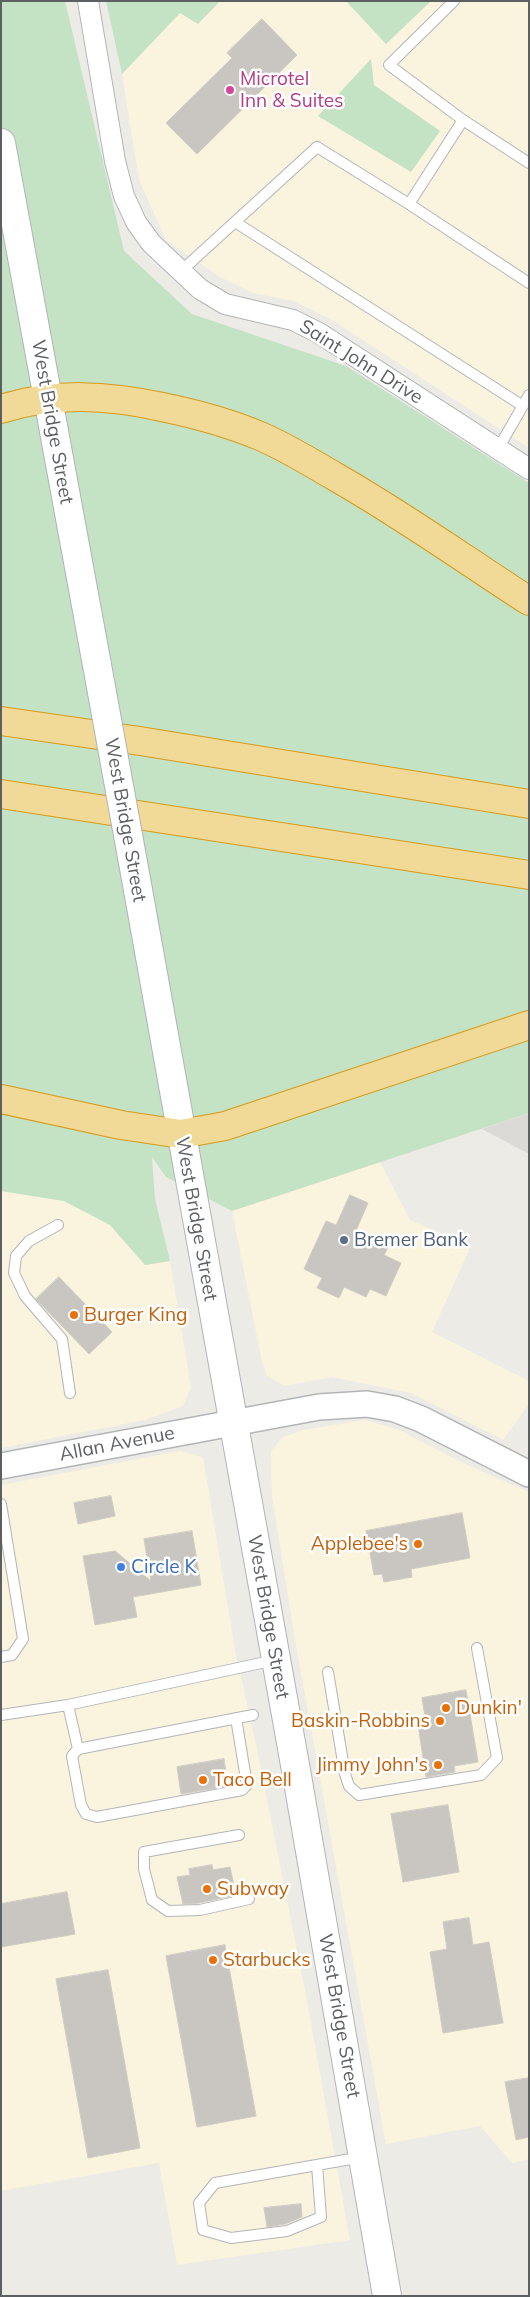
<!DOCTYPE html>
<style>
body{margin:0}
#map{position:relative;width:530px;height:2297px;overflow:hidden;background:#edebe5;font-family:Mulish,sans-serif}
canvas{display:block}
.frame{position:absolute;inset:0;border:2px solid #5d6063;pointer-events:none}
</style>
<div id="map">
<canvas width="530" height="2297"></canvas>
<div class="frame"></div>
</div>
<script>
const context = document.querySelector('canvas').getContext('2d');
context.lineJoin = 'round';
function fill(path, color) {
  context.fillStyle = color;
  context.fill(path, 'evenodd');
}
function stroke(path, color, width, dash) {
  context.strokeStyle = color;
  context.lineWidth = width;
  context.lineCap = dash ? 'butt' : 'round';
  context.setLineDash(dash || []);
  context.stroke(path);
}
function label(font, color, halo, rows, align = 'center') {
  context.font = font + ' Mulish,sans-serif';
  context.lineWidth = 5;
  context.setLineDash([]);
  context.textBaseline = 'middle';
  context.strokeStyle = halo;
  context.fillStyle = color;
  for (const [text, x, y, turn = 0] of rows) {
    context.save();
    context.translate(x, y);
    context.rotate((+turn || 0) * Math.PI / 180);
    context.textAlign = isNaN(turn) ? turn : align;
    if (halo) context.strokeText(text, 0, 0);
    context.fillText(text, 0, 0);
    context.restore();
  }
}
const commercial = new Path2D(`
 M220 1H346L386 44 431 1H529V448L332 320 294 301 253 293 220 277 166 240 139 180 122 74 180 13 198 24Z
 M380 1162 410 1220 471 1246 432 1332 529 1381V1404L503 1440 411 1393 332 1377 285 1386 267 1376 262 1362 232 1211Z
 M1 1191 64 1201 110 1225 145 1265 170 1261 191 1388 183 1406 145 1420 1 1448Z
 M365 1420 397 1429 465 1464 529 1492V2159L512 2163 480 2126 386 2144 295 1640 272 1497 271 1452 281 1438 303 1430Z
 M180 1451 203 1457 235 1650 257 1749 305 1990 350 2240 177 2265 159 2163 1 2191V1485Z`);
const industrial = new Path2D(`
 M529 1113V1154L482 1129Z`);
const green = new Path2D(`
 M1 1H65L124 251 192 314 346 366 529 483V1113L232 1211 166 1177 152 1157 155 1199 170 1261 145 1265 110 1225 64 1201 1 1191Z
 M106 1H220L198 24 180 13 122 74Z
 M346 1H431L386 44Z
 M371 59 374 85 440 131 411 172 318 116Z`);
const building = new Path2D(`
 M262 19 297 55 197 154 166 123 232 58 227 53Z
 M350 1195 368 1203 355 1233 388 1248 384 1255 401 1263 386 1296 370 1289 366 1297 344 1287 339 1298 317 1288 322 1278 304 1269 326 1221 336 1225Z
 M59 1277 112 1332 89 1354 36 1299Z
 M111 1496 115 1516 78 1524 74 1503Z
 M462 1513 470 1558 411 1569 412 1577 384 1582 382 1574 374 1575 366 1531Z
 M192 1531 201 1585 133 1597 137 1617 95 1625 83 1556 115 1551 151 1581 144 1539Z
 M466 1690 478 1762 454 1766 455 1772 426 1777 417 1718 425 1717 422 1698Z
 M224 1759 228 1786 181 1794 177 1767Z
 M448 1805 459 1872 403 1882 391 1814Z
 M212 1865 213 1870 230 1867 236 1895 199 1903 183 1904 177 1877 190 1875 189 1869Z
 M67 1892 75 1934 1 1947V1904Z
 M469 1918 473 1945 489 1942 503 2023 443 2033 430 1952 447 1949 443 1922Z
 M225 1945 256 2116 197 2127 166 1956Z
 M108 1970 140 2148 88 2158 56 1979Z
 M529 2078V2137L516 2140 505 2082Z
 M301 2204 302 2217 285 2224 267 2227 264 2208Z`);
const service = new Path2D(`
 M463 120 529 163
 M409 204 529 283
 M235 222 523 406
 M180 272 317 147 409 204 463 120 389 65 454 1
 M498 449 529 395
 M58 1225 29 1241 16 1256 14 1273 25 1296 62 1339 70 1393
 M1 1504 23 1639 12 1655 1 1657
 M328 1672 345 1774 349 1786 359 1795 481 1775 497 1758 477 1648
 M68 1705 78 1749
 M1 1715 68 1705 275 1660
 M236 1718 247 1785 242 1790 97 1817 86 1814 81 1805 72 1756 78 1749 253 1715
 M239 1835 144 1852V1869L152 1900 168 1911 200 1910 249 1899
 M317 2165 321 2217 287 2231 231 2238 203 2230 199 2203 215 2183 362 2157`);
const minor = new Path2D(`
 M88 1 115 161 124 196 136 222 151 243 200 289 225 304 293 320 319 333 529 469`);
const tertiary = new Path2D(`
 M1 1466 319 1407 367 1404 395 1409 421 1419 529 1474`);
const secondary = new Path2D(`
 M1 143 97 665
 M138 890 297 1776 387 2296`);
const motorway = new Path2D(`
 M1 409C55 392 108 395 162 407 196 414 229 423 260 436 286 447 310 462 334 476 401 514 464 559 529 601
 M1 721 140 741 529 804
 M1 794 529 875
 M1 1099 121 1125 181 1134 225 1126 529 1025`);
const secondaryBridge = new Path2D(`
 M97 665 138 890`);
const markers = [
 [230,90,5,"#d1479c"],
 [344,1240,5,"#5c6f8a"],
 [74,1315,5,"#e8710a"],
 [418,1544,5,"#e8710a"],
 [121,1567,5,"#3f7fe0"],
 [446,1708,5,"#e8710a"],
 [440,1721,5,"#e8710a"],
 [438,1765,5,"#e8710a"],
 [203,1780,5,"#e8710a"],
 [207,1889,5,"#e8710a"],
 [213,1960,5,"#e8710a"]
];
const hotelNames = [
 ["Microtel",240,79],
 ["Inn & Suites",240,101]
];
const streetNames = [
 ["Saint John Drive",361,362,32],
 ["West Bridge Street",52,422,80],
 ["West Bridge Street",125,820,80],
 ["West Bridge Street",196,1219,80],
 ["Allan Avenue",117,1444,-11],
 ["West Bridge Street",268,1617,80],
 ["West Bridge Street",339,2016,80]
];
const serviceNames = [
 ["Bremer Bank",354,1240]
];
const foodNames = [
 ["Burger King",84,1315],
 ["Applebee's",408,1544,"right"],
 ["Dunkin'",456,1708],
 ["Baskin-Robbins",430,1721,"right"],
 ["Jimmy John's",428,1765,"right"],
 ["Taco Bell",213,1780],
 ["Subway",217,1889],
 ["Starbucks",223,1960]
];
const shopNames = [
 ["Circle K",131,1567]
];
fill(commercial, '#faf3dd');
fill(industrial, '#dcdad7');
fill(green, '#c4e2c4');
fill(building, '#c9c6c1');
stroke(building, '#d1cdc4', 1);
stroke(service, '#b2b5b8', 12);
stroke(minor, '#b2b5b8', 22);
stroke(tertiary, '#b2b5b8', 28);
stroke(secondary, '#b1b4b8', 30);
stroke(motorway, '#d89a1a', 30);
stroke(service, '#fff', 10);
stroke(minor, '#fff', 20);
stroke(tertiary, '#fff', 25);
stroke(secondary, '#fff', 28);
stroke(motorway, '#f1d998', 28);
stroke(secondaryBridge, '#b1b4b8', 30, []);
stroke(secondaryBridge, '#fff', 28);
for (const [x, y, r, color] of markers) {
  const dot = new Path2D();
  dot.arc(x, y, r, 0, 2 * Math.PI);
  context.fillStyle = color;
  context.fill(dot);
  stroke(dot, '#fff', 2);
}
label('19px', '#b23c85', '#fff', hotelNames, 'left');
label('19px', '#5d6063', '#fff', streetNames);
label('19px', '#4e5e75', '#fff', serviceNames, 'left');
label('19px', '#c56008', '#fff', foodNames, 'left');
label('19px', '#366cbe', '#fff', shopNames, 'left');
</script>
